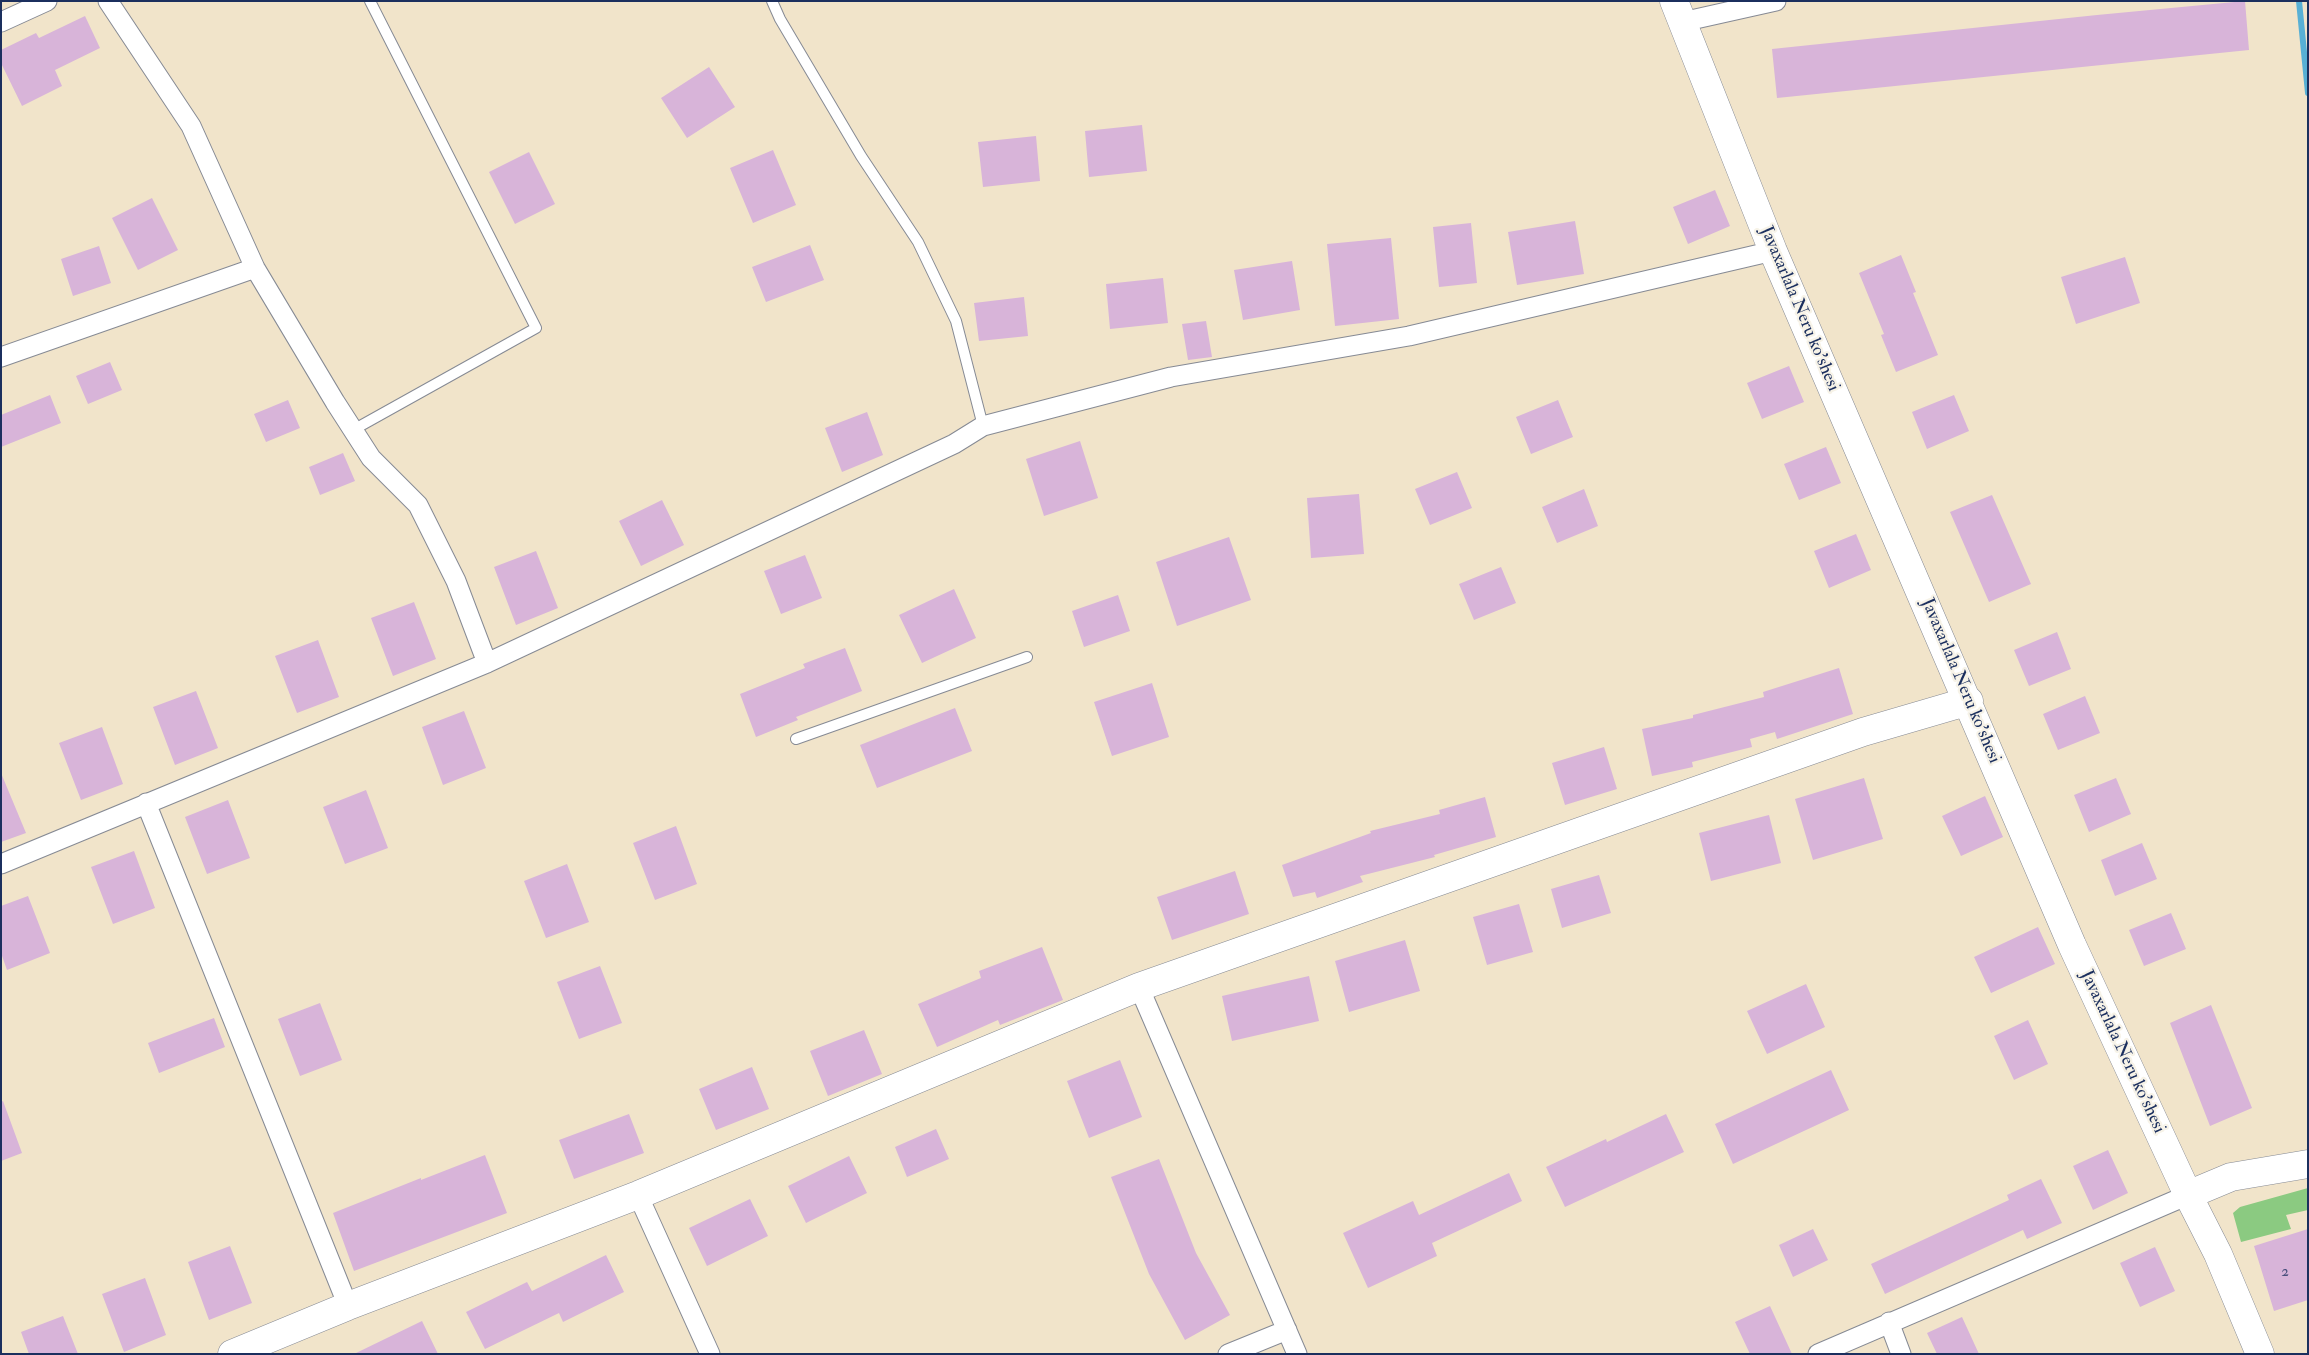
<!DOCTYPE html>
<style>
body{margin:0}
#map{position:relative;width:2309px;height:1355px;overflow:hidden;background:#f1e4ca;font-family:"IM FELL Double Pica",serif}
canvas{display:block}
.frame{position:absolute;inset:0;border:2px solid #1b2f5e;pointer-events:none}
</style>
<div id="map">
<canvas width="2309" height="1355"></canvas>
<div class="frame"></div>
</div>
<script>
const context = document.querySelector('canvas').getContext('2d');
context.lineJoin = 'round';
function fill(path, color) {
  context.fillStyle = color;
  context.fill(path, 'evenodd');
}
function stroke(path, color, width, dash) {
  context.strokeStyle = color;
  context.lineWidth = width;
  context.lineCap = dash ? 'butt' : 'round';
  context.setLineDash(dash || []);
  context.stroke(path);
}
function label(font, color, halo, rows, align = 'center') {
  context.font = font + ' "IM FELL Double Pica",serif';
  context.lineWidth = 4.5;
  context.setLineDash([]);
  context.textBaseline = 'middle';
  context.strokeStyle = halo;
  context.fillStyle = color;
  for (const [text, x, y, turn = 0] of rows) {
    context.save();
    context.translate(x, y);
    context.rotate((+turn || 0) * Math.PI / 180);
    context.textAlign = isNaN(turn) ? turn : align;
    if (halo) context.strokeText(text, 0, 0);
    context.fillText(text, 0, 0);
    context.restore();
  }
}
const green = new Path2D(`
 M2308 1188V1210L2286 1215 2291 1229 2241 1242 2233 1213 2240 1207Z`);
const stream = new Path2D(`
 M2299 1 2308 93`);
const building = new Path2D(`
 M2245 1 2249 50 1777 98 1772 49 2097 15Z
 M85 16 100 48 55 70 62 86 22 106 1 63V50L36 33 39 38Z
 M709 67 735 107 687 138 661 98Z
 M1142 125 1147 171 1089 177 1085 131Z
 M1036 136 1040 181 983 187 978 142Z
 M773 150 796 205 753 223 730 168Z
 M529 152 555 204 515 224 489 172Z
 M1715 190 1730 226 1688 244 1673 207Z
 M152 198 178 250 138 270 112 218Z
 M1575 221 1584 274 1517 285 1508 232Z
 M1471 223 1477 283 1439 287 1433 227Z
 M1391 238 1399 319 1335 326 1327 244Z
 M810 245 824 280 766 302 752 267Z
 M99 246 111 283 73 296 61 259Z
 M1901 255 1916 292 1913 293 1938 355 1896 372 1881 335 1884 334 1859 273Z
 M2125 257 2140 303 2076 324 2061 277Z
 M1292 261 1300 310 1243 320 1234 270Z
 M1163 278 1168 323 1110 329 1106 284Z
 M1024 297 1028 336 979 341 974 303Z
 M1206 321 1212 357 1188 360 1182 324Z
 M110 362 122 390 88 404 76 376Z
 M1789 366 1804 402 1762 419 1747 383Z
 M50 395 61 423 1 447V415Z
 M1954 395 1969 431 1927 449 1912 412Z
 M288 400 300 428 266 442 254 414Z
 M1558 400 1573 437 1531 454 1516 417Z
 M867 412 883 455 842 472 825 428Z
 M1080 441 1098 498 1044 516 1026 459Z
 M1826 447 1841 483 1799 500 1784 464Z
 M343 453 355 481 320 495 309 467Z
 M1457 472 1472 508 1430 525 1415 489Z
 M1584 489 1598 526 1557 543 1542 507Z
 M1359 494 1364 554 1311 558 1307 498Z
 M1992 495 2031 584 1989 602 1950 512Z
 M662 500 684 545 641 566 619 521Z
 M1856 534 1871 570 1829 588 1814 551Z
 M1229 537 1251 600 1177 626 1156 562Z
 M536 551 558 608 516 625 494 567Z
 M805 555 822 598 781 614 764 571Z
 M1501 567 1516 603 1474 620 1459 584Z
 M954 589 976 638 922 663 899 615Z
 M1118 595 1130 631 1084 647 1072 611Z
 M414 602 436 659 393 676 371 618Z
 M2057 632 2071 669 2029 686 2014 650Z
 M318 640 339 697 297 713 275 656Z
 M845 648 862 691 796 717 798 720 756 737 740 694 805 668 803 664Z
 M1839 668 1853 714 1777 739 1775 732 1750 739 1752 747 1692 762 1693 767 1652 776 1642 729 1693 718V715L1764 697 1763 692Z
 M1152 683 1169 737 1112 756 1094 702Z
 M196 691 218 748 175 765 153 707Z
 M2085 696 2100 733 2058 750 2043 714Z
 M955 708 972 751 877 788 860 745Z
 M464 711 486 768 443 785 422 727Z
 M102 727 123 784 81 800 59 743Z
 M1604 747 1617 789 1565 805 1552 763Z
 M1 773 26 833 1 842Z
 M1864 778 1883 839 1813 860 1795 799Z
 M2116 778 2131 814 2089 832 2074 795Z
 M366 790 388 848 345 864 323 807Z
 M1985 796 2003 837 1961 856 1942 816Z
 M1485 797 1496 837 1434 855 1435 857 1360 876 1363 882 1317 898 1315 892 1293 897 1282 865 1371 833 1370 831 1440 814 1439 810Z
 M228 800 250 858 207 874 185 817Z
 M1769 815 1781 863 1711 881 1699 833Z
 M676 826 697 884 655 900 633 843Z
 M2142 843 2157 879 2115 896 2101 860Z
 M134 851 155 908 113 924 91 867Z
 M567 864 589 922 546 938 524 881Z
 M1235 871 1249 914 1172 940 1157 897Z
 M1599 875 1611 913 1562 928 1551 889Z
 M28 896 50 953 7 970 1 953V906Z
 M1519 904 1533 952 1487 965 1473 917Z
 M2171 913 2186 949 2144 966 2129 930Z
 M2038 927 2055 964 1991 993 1974 957Z
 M1405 940 1420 991 1349 1012 1335 961Z
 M1042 947 1063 1000 1000 1025 998 1020 937 1047 918 1004 981 978 979 971Z
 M600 966 622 1023 579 1039 557 982Z
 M1309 976 1319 1021 1232 1041 1222 996Z
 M1806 984 1825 1027 1767 1054 1747 1011Z
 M320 1003 342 1060 300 1076 278 1019Z
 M2211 1005 2252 1108 2210 1126 2170 1023Z
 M214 1018 225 1047 159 1073 148 1043Z
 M2028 1020 2048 1064 2014 1080 1994 1036Z
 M864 1030 882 1074 828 1096 810 1051Z
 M1120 1060 1142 1117 1089 1138 1067 1081Z
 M752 1067 769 1109 716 1130 699 1089Z
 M1831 1070 1849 1110 1733 1164 1715 1124Z
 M3 1101 22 1153 1 1161V1102Z
 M629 1114 644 1153 574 1179 559 1140Z
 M1666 1114 1684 1152 1565 1207 1546 1167 1606 1139 1607 1142Z
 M936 1129 949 1159 907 1177 895 1147Z
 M2108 1150 2128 1193 2093 1210 2073 1166Z
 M485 1155 507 1213 354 1271 333 1213 421 1178V1180Z
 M849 1156 867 1193 806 1223 788 1186Z
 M1159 1159 1196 1253 1230 1315 1185 1340 1149 1274 1111 1177Z
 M1509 1173 1522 1201 1432 1243 1437 1256 1368 1288 1343 1233 1413 1201 1419 1215Z
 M2041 1179 2062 1223 2027 1239 2023 1230 1885 1294 1871 1264 2009 1200 2007 1195Z
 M750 1199 768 1236 707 1266 689 1228Z
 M1813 1229 1828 1260 1793 1277 1779 1245Z
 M2308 1229V1300L2274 1311 2254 1246Z
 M230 1246 252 1303 209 1320 188 1262Z
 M2155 1247 2175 1291 2140 1307 2120 1263Z
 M606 1255 624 1292 563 1322 559 1313 485 1349 466 1312 527 1282 532 1291Z
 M145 1278 166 1335 124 1352 102 1294Z
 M1770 1306 1792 1354H1750L1735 1322Z
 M63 1316 78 1354H29L21 1332Z
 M1962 1317 1979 1354H1937L1927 1333Z
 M422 1321 438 1354H354Z`);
const lane = new Path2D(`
 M772 1 780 19 861 156 918 242 956 321 983 426
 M353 430 536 328 370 1
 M796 739 1027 657`);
const street = new Path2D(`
 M108 1 191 126 255 268 335 402 371 458 418 505 456 581 487 663
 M1 22 47 1
 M1682 22 1776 1
 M1 357 255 268
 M146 803 348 1306
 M1 864 487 663 954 444 983 426 1171 377 1409 336 1773 251
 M1139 987 1297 1354
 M638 1195 710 1354
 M1889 1322 1901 1354
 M1228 1354 1287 1330
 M1818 1354 2188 1195`);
const secondary = new Path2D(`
 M1674 1 1773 251 2072 945 2188 1195 2218 1254 2260 1354
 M2188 1195 2231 1177 2308 1164
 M232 1354 348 1306 638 1195 1139 987 1863 732 1969 701`);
const numberNames = [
 ["2",2285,1273]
];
const streetNames = [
 ["Javaxarlala Neru ko'shesi",1799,309,67],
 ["Javaxarlala Neru ko'shesi",1960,681,67],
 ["Javaxarlala Neru ko'shesi",2122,1052,65]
];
fill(green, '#8bca81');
stroke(stream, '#58b0d5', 6);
fill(building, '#d8b4d9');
stroke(lane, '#868a94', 12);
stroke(street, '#868a94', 21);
stroke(secondary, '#868a94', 29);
stroke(lane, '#fff', 10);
stroke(street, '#fff', 19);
stroke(secondary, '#fff', 28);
label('15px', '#4a507d', null, numberNames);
label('18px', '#1b2f5e', '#f7f3e8', streetNames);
</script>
